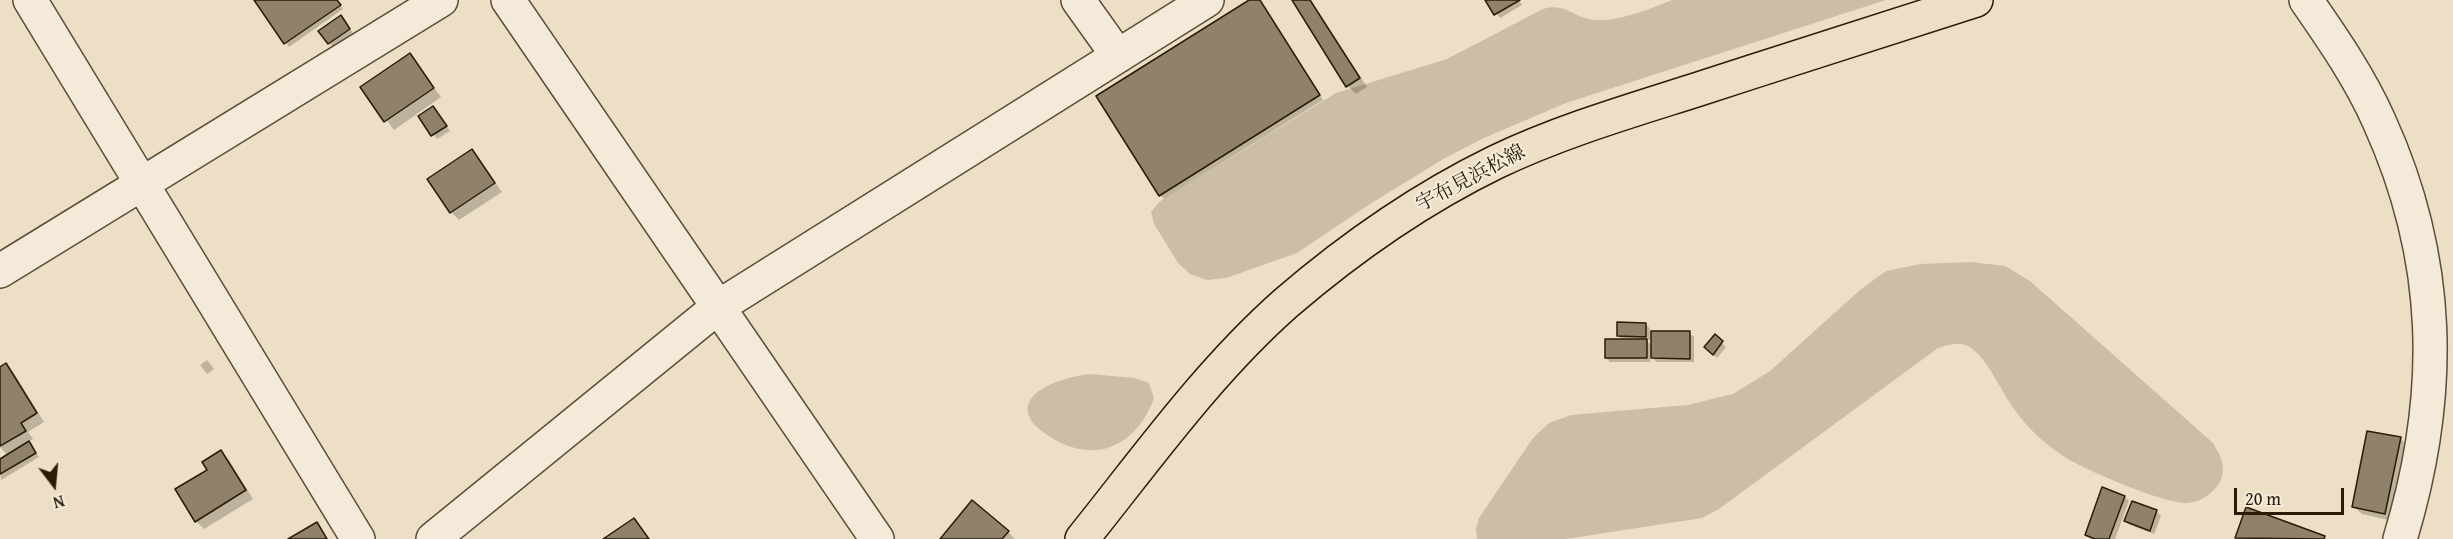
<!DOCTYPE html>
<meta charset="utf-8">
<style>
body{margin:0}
#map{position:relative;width:2453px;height:539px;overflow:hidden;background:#eddfc5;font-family:"Gentium Book Plus",serif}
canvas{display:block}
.north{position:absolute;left:24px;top:455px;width:60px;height:60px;-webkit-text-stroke:4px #f3ead9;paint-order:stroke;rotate:164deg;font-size:16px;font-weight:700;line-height:24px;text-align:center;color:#2a1c07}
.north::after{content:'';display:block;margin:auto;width:21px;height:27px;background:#2a1c07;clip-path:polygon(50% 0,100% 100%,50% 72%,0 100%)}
.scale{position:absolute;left:2234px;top:488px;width:110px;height:27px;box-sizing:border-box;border:3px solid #2a1c07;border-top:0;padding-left:8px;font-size:18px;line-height:21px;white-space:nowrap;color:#2a1c07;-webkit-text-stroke:4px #f3ead9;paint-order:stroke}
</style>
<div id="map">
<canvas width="2453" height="539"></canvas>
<div class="north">N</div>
<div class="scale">20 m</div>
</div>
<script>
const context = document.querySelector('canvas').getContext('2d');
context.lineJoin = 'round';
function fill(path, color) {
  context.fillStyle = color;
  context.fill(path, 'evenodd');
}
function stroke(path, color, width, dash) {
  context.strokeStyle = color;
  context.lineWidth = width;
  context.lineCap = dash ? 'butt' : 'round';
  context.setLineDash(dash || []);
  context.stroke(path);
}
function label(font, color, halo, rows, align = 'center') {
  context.font = font + ' "Gentium Book Plus","Noto Serif JP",serif';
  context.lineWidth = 4.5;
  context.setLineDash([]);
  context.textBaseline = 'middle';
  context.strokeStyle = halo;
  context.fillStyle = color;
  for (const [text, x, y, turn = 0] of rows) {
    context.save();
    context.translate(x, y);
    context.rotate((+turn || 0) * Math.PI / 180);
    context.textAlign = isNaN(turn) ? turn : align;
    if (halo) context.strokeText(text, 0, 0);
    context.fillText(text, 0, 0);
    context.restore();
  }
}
const green = new Path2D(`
 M1672 0H1886L1566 103 1484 138 1445 158 1370 204 1297 253 1226 278 1207 280 1190 274 1178 263 1154 224 1151 212 1159 202 1336 93 1447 59 1543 9C1566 2 1574 19 1596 20 1620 21 1650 9 1672 0Z
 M1971 262 2005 266 2030 281 2213 443C2221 457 2228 469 2218 485 2212 494 2198 503 2187 503 2165 504 2088 471 2068 459 2047 446 2028 429 2014 409 2002 393 1986 355 1968 346 1958 341 1947 345 1938 348L1719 509 1702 518 1566 539H1477L1476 528 1479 518 1533 438 1549 423 1571 415 1687 405 1733 394 1770 371 1860 290 1886 271 1920 264Z
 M1090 374 1135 378 1149 383 1154 398C1137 445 1097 465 1052 438 1044 433 1032 425 1029 416 1019 388 1072 376 1090 374Z`);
const shadow = new Path2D(`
 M256 0H337L343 9 289 47Z
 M1252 0H1260L1323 100 1164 199 1160 195Z
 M1293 0H1311L1367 87 1356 94 1348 86Z
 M1487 0H1519L1522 5 1500 18Z
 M345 21 353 33 333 47 329 43Z
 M409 55 441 97 394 130 362 87Z
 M437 112 450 131 437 139 420 116Z
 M472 151 502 192 459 220 451 212Z
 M1646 324 1650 329V340H1646L1653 347 1689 333 1694 337V362H1657L1650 356V362H1610L1606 358 1623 340 1618 336Z
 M1715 337 1726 347 1717 358 1710 351Z
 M207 360 214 369 207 374 200 365Z
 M6 365 14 373 44 422 28 432 33 439 28 442 39 457 1 480 0 461 8 456 0 447V369Z
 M2400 438 2408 446 2393 521 2362 514 2353 506Z
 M221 452 229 460 253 499 204 529 196 521 209 470Z
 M2103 489 2125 497 2129 501 2115 539H2091L2086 535Z
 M2132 503 2157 512 2161 516 2154 534 2130 525 2126 521Z
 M1008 532 1015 539H942Z
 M2236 537H2324L2326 539H2238Z`);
const building = new Path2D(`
 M254 0H337L341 5 284 44Z
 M1249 0H1260L1320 95 1159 196 1096 96Z
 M1292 0H1310L1360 78 1346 87Z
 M1485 0H1520L1494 15Z
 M341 15 350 29 328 44 318 31Z
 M410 53 434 88 384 122 360 87Z
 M433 106 447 126 431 136 418 116Z
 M472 149 495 183 450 213 427 179Z
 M1617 322 1646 323V337L1617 336Z
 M1651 331H1690V359L1651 358Z
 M1715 334 1723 341 1713 355 1704 347Z
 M1605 339H1647V358H1605Z
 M6 363 37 413 21 423 26 431 0 446V367Z
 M2367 431 2401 437 2385 514 2352 507Z
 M29 441 36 453 0 474V459Z
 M221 450 246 490 195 522 175 489 207 470 202 462Z
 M2102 487 2125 496 2109 539H2095L2085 535Z
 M972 500 1009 531 1002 539H940Z
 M2132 501 2157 510 2150 531 2124 521Z
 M2246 507 2325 536 2324 539 2235 538Z
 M634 518 649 539H603Z
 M317 522 327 539H288Z`);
const minor = new Path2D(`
 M30 0 358 539
 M508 0 877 539
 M1078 0 1118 56
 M2306 0C2333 39 2360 78 2379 121 2442 259 2444 395 2400 539
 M0 271 441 0
 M433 539 718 307 1207 0`);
const major = new Path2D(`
 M1082 539C1147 458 1208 372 1286 303 1350 248 1420 199 1496 162 1561 131 1630 111 1699 89 1791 59 1883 30 1976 0`);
const streetNames = [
 ["宇布見浜松線",1471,179,-28]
];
fill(green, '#ccbea5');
fill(shadow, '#0003');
fill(building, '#8f816a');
stroke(building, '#2a1c07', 1.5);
stroke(minor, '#5b4d36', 36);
stroke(major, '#2a1c07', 36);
stroke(minor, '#f3ead9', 33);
stroke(major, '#eddfc5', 33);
label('20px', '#2a1c07', '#f3ead9', streetNames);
</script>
